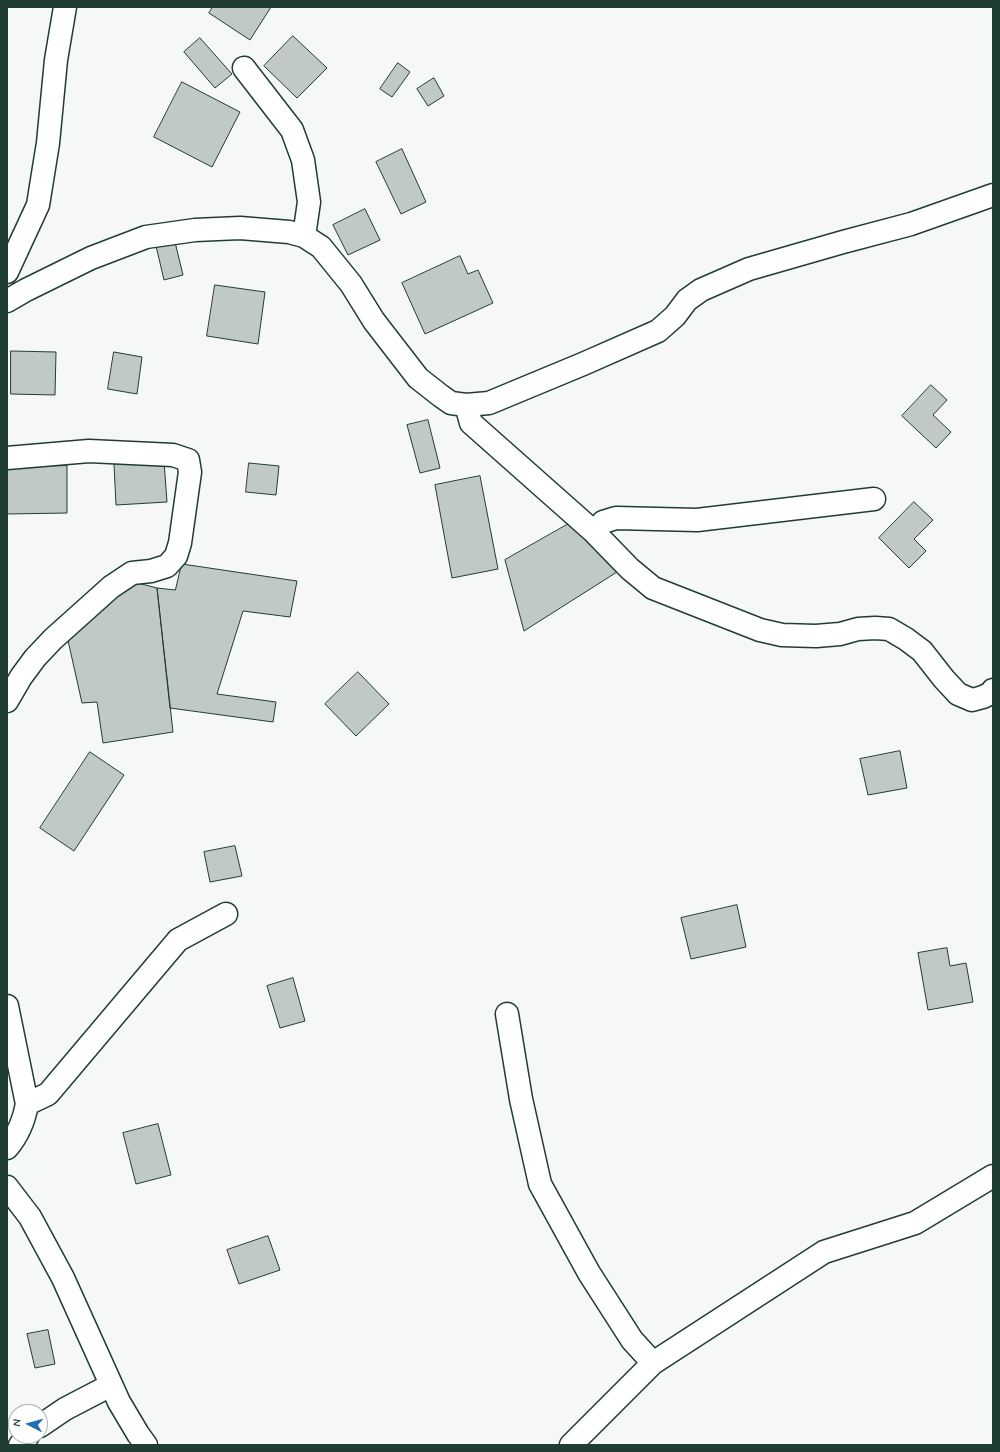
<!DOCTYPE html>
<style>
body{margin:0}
#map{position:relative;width:1000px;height:1452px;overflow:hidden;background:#f6f7f7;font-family:Mynerve,sans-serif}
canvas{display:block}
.frame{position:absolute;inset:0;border:8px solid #1f3d34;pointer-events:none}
.north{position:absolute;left:8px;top:1404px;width:40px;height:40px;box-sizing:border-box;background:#fff;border:1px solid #a5b1ae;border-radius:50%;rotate:276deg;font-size:11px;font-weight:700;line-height:16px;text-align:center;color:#1f3d34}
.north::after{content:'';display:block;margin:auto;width:14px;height:18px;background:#1f6fb2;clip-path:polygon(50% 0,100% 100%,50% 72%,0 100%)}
</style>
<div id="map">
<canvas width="1000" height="1452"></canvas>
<div class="frame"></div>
<div class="north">N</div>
</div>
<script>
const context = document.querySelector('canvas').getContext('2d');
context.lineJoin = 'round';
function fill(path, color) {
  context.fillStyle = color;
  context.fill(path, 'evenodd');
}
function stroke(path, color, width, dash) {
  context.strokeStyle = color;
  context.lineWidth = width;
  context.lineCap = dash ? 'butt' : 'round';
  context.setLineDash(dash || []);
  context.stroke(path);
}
const building = new Path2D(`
 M213 7H271L250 40 209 13Z
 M293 36 327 68 297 98 264 66Z
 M200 38 232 74 215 88 184 52Z
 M398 63 410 72 392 97 380 89Z
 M434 78 444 96 428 106 417 89Z
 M182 82 240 112 212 167 154 137Z
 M402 149 426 202 401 214 376 162Z
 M365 209 380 240 348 255 333 225Z
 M175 242 183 275 164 280 156 246Z
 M460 256 468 274 478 270 493 303 425 334 402 283Z
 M215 285 265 292 258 344 207 336Z
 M11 351 56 352 55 395 11 394Z
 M114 352 142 357 137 394 108 389Z
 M931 385 947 400 933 415 951 432 936 448 902 416Z
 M428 420 440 468 420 473 407 425Z
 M164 461 167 502 116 505 114 464Z
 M249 463 279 466 276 495 246 492Z
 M67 466V513L7 514V467Z
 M480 476 498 569 452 578 435 485Z
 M914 502 933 520 914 539 926 551 909 568 879 538Z
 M572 522 617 572 524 631 505 560Z
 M182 564 297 581 290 617 243 611 217 694 276 702 273 722 170 708 157 588 175 590Z
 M130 581 157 588 173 732 103 743 97 702 82 703 67 636Z
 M358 672 389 704 356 736 325 704Z
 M900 751 907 788 868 795 860 759Z
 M90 752 124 775 74 851 40 828Z
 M235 846 242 876 210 882 204 852Z
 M737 905 746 947 691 959 681 918Z
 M947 948 950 966 966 963 973 1002 928 1010 918 953Z
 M293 978 305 1021 280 1028 267 986Z
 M158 1124 171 1175 136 1184 123 1133Z
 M268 1236 280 1270 239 1284 227 1250Z
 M48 1330 55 1364 35 1368 27 1334Z`);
const minor = new Path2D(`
 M244 68 292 130 303 160 309 202 304 236
 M7 272 38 205 48 143 56 60 65 7
 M7 301 26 290 91 258 146 237 195 230 240 228 289 232 304 236 321 247 351 284 374 321 418 378 441 396 451 403 466 405 489 403 583 364 658 331 675 316 687 300 701 290 749 269 843 242 911 224 993 195
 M466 405 471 423 594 532 630 569 653 588 760 630 782 635 816 636 840 634 858 629 875 628 889 629 906 639 922 651 944 679 958 694 972 700 983 697 991 693 993 690
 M7 458 89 451 173 455 188 460 190 472 180 543 176 556 167 566 151 571 132 573 111 587 53 639 35 658 21 677 7 701
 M594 532 603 522 616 518 697 520 874 499
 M7 1006 27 1104C24 1121 18 1135 7 1148
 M507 1014 521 1099 540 1184 589 1273 632 1340 653 1363
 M27 1104 48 1094 178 940 226 914
 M7 1187 30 1217 63 1278 119 1402 138 1434 146 1445
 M40 1426 65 1409 111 1385
 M20 1445 28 1436
 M571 1445 653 1363 824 1252 915 1223 993 1176`);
fill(building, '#c0c9c6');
stroke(building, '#1f3d34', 1);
stroke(minor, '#1f3d34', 25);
stroke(minor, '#fff', 22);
</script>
